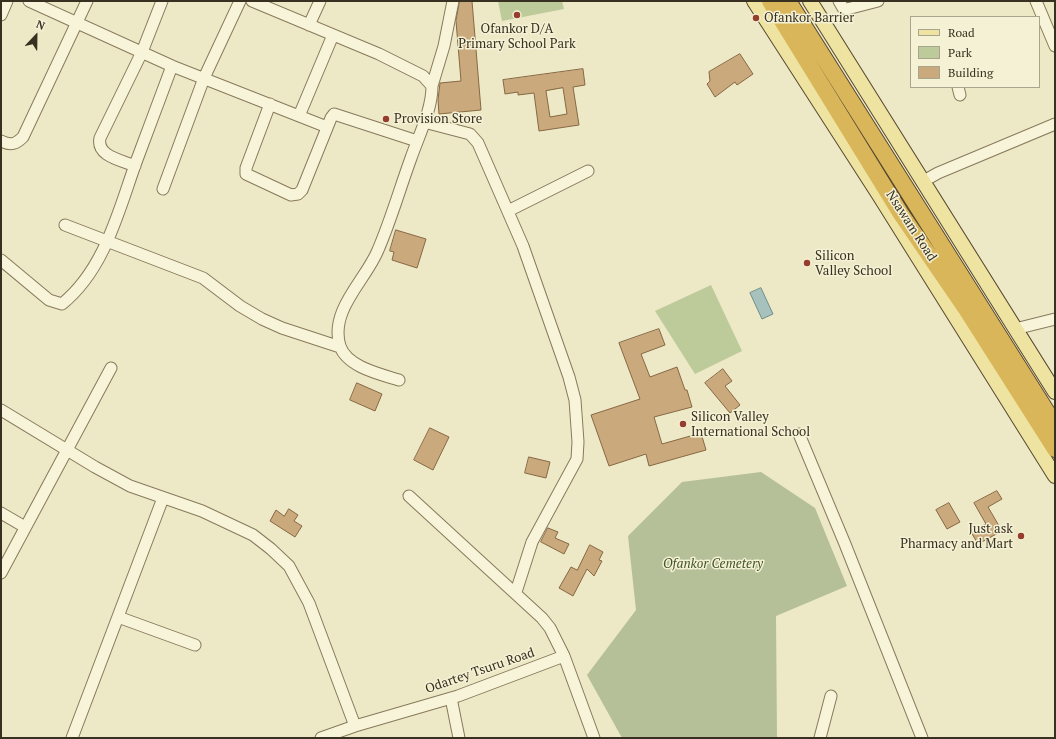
<!DOCTYPE html>
<style>
body{margin:0}
#map{position:relative;width:1056px;height:739px;overflow:hidden;background:#ede8c6;font-family:"PT Serif",serif}
canvas{display:block}
.frame{position:absolute;inset:0;border:2px solid #383020;pointer-events:none}
.legend{position:absolute;left:910px;top:16px;width:130px;height:72px;box-sizing:border-box;background:#f5f1d5;border:1px solid #a9a48d;margin:0;padding:5px 7px;list-style:none;font-size:12px;color:#383020}
.legend li{display:flex;align-items:center;gap:8px;height:20px}
.legend b{width:20px;border:1px solid #a9a48d}
.north{position:absolute;left:16px;top:16px;width:40px;height:40px;-webkit-text-stroke:3px #f5f1d5;paint-order:stroke;rotate:22deg;font-size:11px;font-weight:700;line-height:16px;text-align:center;color:#383020}
.north::after{content:'';display:block;margin:auto;width:14px;height:18px;background:#383020;clip-path:polygon(50% 0,100% 100%,50% 72%,0 100%)}
</style>
<div id="map">
<canvas width="1056" height="739"></canvas>
<div class="frame"></div>
<ul class="legend">
<li><b style="height:5px;background:#eee3a0"></b>Road</li>
<li><b style="height:11px;background:#bdcb9a"></b>Park</li>
<li><b style="height:11px;background:#caa97d"></b>Building</li>
</ul>
<div class="north">N</div>
</div>
<script>
const context = document.querySelector('canvas').getContext('2d');
context.lineJoin = 'round';
function fill(path, color) {
  context.fillStyle = color;
  context.fill(path, 'evenodd');
}
function stroke(path, color, width, dash) {
  context.strokeStyle = color;
  context.lineWidth = width;
  context.lineCap = dash ? 'butt' : 'round';
  context.setLineDash(dash || []);
  context.stroke(path);
}
function label(font, color, halo, rows, align = 'center') {
  context.font = font + ' "PT Serif",serif';
  context.lineWidth = 3;
  context.setLineDash([]);
  context.textBaseline = 'middle';
  context.strokeStyle = halo;
  context.fillStyle = color;
  for (const [text, x, y, turn = 0] of rows) {
    context.save();
    context.translate(x, y);
    context.rotate((+turn || 0) * Math.PI / 180);
    context.textAlign = isNaN(turn) ? turn : align;
    if (halo) context.strokeText(text, 0, 0);
    context.fillText(text, 0, 0);
    context.restore();
  }
}
const green = new Path2D(`
 M498 1H562L564 9 502 21Z
 M711 285 742 351 695 374 655 311Z`);
const cemetery = new Path2D(`
 M761 472 815 508 847 586 776 616 777 738H622L587 675 636 610 628 536 682 482Z`);
const water = new Path2D(`
 M761 288 773 314 762 319 750 293Z`);
const building = new Path2D(`
 M460 1H472L481 110 439 114 438 100 440 83 461 81 456 21Z
 M740 54 753 74 737 85 735 82 715 97 707 84 710 81 709 72Z
 M583 69 585 85 573 87 579 125 539 131 534 93 518 95V92L505 94 503 80ZM563 88 567 114 550 117 546 91Z
 M396 230 426 239 417 268 392 260 394 252 390 251Z
 M659 329 665 345 641 354 650 377 677 367 685 390H687L692 407 654 417 662 444 701 433 706 450 649 466 646 454 609 466 591 415 640 399 619 343Z
 M723 369 732 381 725 386 740 405 730 413 705 383Z
 M357 383 382 394 375 411 350 400Z
 M430 428 449 437 433 470 414 460Z
 M529 457 550 462 546 478 525 473Z
 M997 491 1002 499 988 507 1002 531 978 544 971 532 986 524 974 503Z
 M949 503 960 522 947 529 936 510Z
 M289 509 298 515 294 521 302 526 295 537 270 521 276 510 284 516Z
 M548 528 558 532 555 538 569 544 564 554 541 542Z
 M590 545 603 552 599 560 602 561 594 576 587 569 573 596 559 588 571 567 577 570Z`);
const minor = new Path2D(`
 M29 1 172 66 327 127
 M252 1 379 54 423 76 432 86C432 110 419 135 411 158 400 188 391 220 378 250 366 280 329 310 340 346 347 367 380 374 399 380
 M839 1 843 8 847 9 878 1
 M1036 1 1055 46
 M1 15 7 1
 M309 25 320 1
 M432 86 444 46 453 1
 M958 87 960 95
 M270 104 246 168V174L291 195 298 194 302 190 331 118 334 114 417 141
 M299 116 333 35
 M424 122 470 134 478 143 523 246 569 377 575 400 578 442 577 459 532 542 516 592
 M1 141C11 146 16 144 23 137L87 1
 M135 166C121 160 96 156 100 138L142 52 162 1
 M922 182 938 173 1055 124
 M163 189 204 78 240 1
 M508 211 588 171
 M65 225 203 278 240 306 262 319 282 328 340 347
 M1 260 49 300 62 304C104 270 118 213 135 165 147 132 160 99 172 66
 M1015 329 1055 319
 M1 410 95 467 130 486 202 511 253 535 271 549 289 566 309 603 355 726
 M799 434 845 544 922 738
 M409 496 542 618 550 628 564 656
 M1 513 25 527
 M1 573 111 368
 M118 617 195 645
 M451 698 459 738
 M72 738 163 498
 M321 738 355 726 458 696 564 656 594 738
 M820 738 831 696`);
const major = new Path2D(`
 M754 1 879 195 1055 476
 M810 1 1055 392`);
const highway = new Path2D(`
 M770 1 901 214 966 309 1055 449
 M788 1 1055 425`);
const markers = [
 [517,15,4,"#953e2e"],
 [756,18,4,"#953e2e"],
 [386,119,4,"#953e2e"],
 [807,263,4,"#953e2e"],
 [683,424,4,"#953e2e"],
 [1021,536,4,"#953e2e"]
];
const poiNames = [
 ["Ofankor Barrier",764,18],
 ["Ofankor D/A",517,29,"center"],
 ["Primary School Park",517,44,"center"],
 ["Provision Store",394,119],
 ["Silicon",815,256],
 ["Valley School",815,271],
 ["Silicon Valley",691,417],
 ["International School",691,432],
 ["Just ask",1013,529,"right"],
 ["Pharmacy and Mart",1013,544,"right"]
];
const streetNames = [
 ["Nsawam Road",911,226,57],
 ["Odartey Tsuru Road",480,671,-19]
];
const parkNames = [
 ["Ofankor Cemetery",713,564]
];
fill(green, '#bdcb9a');
fill(cemetery, '#b5c099');
fill(water, '#a7c1bd');
stroke(water, '#6e8f8c', 1);
fill(building, '#caa97d');
stroke(building, '#866843', 1);
stroke(minor, '#887a5c', 13);
stroke(major, '#564830', 16);
stroke(highway, '#564830', 18);
stroke(minor, '#f8f4d9', 11);
stroke(major, '#eee3a0', 14);
stroke(highway, '#d9b65a', 16);
for (const [x, y, r, color] of markers) {
  const dot = new Path2D();
  dot.arc(x, y, r, 0, 2 * Math.PI);
  context.fillStyle = color;
  context.fill(dot);
  stroke(dot, '#f5f1d5', 1.5);
}
label('13px', '#383020', '#f5f1d5', poiNames, 'left');
label('13px', '#383020', '#f5f1d5', streetNames);
label('italic 13px', '#415427', '#f5f1d5', parkNames);
</script>
